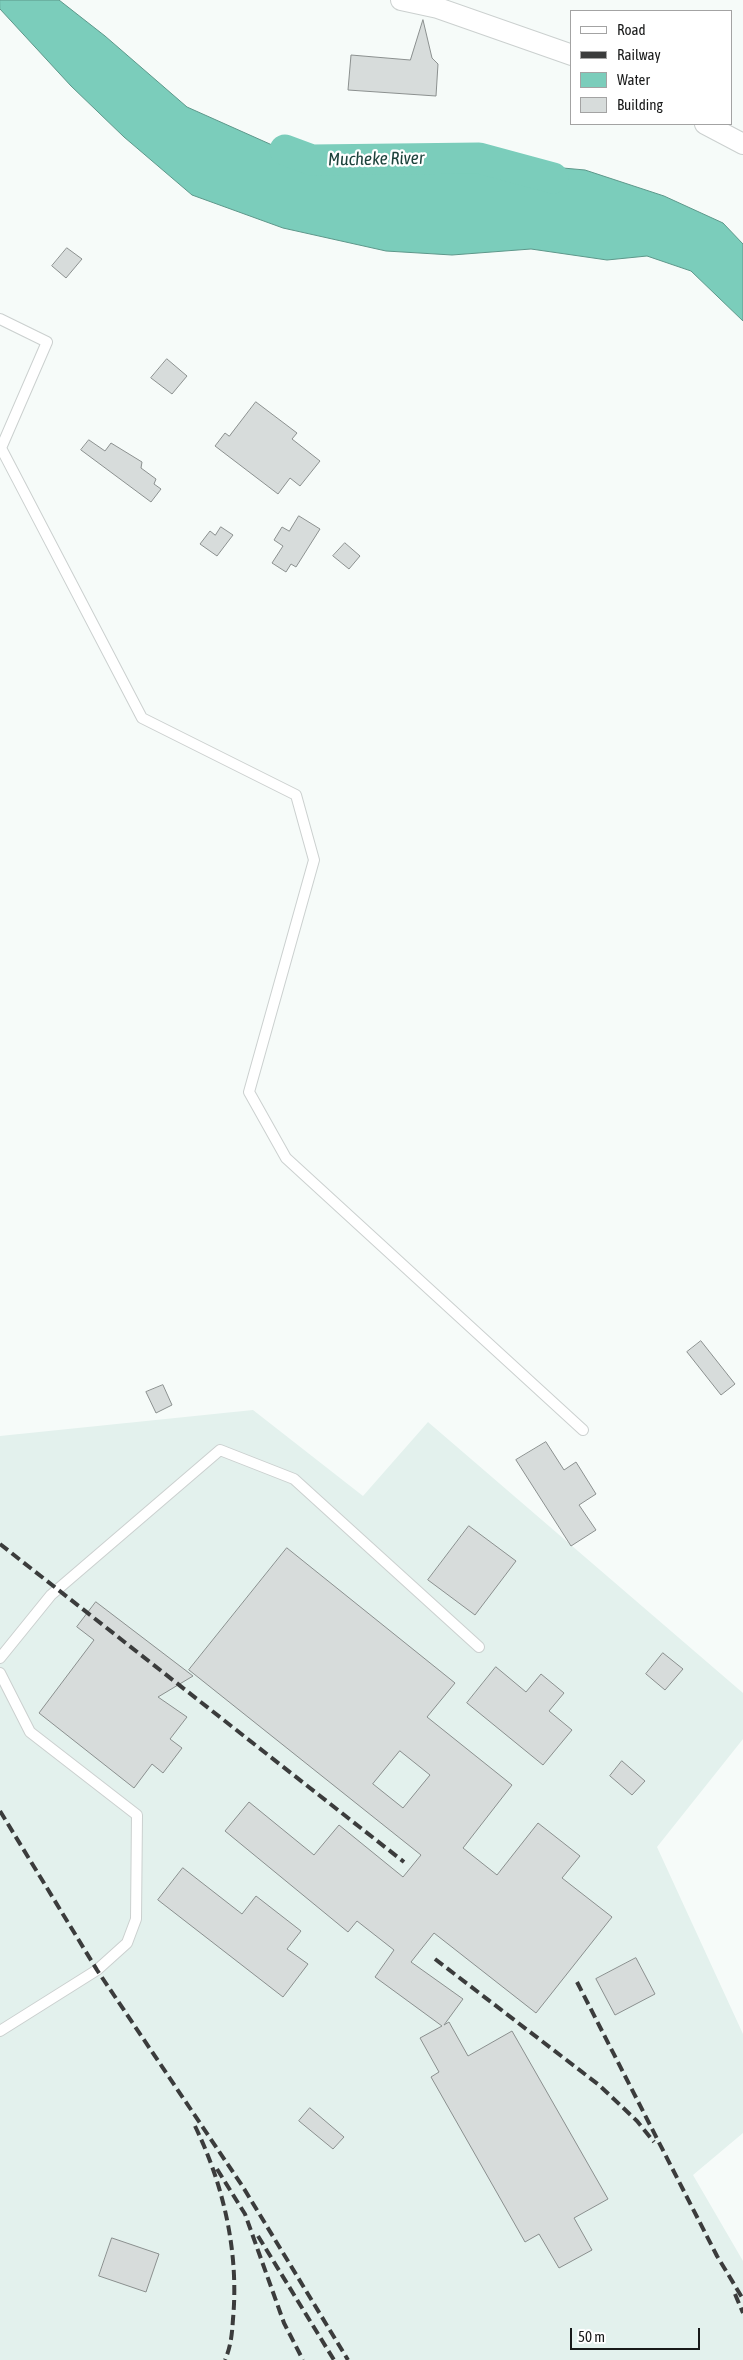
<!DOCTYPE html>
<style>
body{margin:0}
#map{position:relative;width:743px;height:2360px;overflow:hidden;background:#f6fbf9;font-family:"Asap Condensed",sans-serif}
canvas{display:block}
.legend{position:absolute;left:570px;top:10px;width:162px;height:115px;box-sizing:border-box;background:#fff;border:1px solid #a3a3a3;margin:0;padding:6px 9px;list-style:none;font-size:15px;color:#181919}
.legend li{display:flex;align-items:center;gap:10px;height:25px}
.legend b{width:25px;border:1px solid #a3a3a3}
.scale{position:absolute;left:570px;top:2328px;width:130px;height:22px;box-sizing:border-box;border:2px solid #181919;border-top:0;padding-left:6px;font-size:15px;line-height:18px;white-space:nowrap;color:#181919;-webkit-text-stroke:4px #fff;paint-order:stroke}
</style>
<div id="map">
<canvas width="743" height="2360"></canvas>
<ul class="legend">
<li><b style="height:6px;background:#fff"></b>Road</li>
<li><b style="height:6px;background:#3b3c3c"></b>Railway</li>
<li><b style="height:14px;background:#7bcdbb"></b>Water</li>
<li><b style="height:14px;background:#d7dcdb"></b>Building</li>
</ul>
<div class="scale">50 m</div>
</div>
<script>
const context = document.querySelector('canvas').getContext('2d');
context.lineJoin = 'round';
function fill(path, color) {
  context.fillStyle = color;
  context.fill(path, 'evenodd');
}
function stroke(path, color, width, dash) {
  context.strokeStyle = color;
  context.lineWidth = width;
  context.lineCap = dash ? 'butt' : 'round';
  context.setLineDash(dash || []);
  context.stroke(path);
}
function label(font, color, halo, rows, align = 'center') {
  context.font = font + ' "Asap Condensed",sans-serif';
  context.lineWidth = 4.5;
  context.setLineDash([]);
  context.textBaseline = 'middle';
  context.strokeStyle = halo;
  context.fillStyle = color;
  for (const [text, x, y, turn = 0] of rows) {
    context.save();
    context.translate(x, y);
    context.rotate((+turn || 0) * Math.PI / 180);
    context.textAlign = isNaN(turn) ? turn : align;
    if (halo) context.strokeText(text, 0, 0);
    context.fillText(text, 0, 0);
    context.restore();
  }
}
const built = new Path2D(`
 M253 1410 363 1496 428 1422 743 1693V1739L657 1847 743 2034V2133L693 2175 743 2261V2360H0V1436Z`);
const water = new Path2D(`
 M0 0H59L105 36 187 107 290 153 368 169 458 170 541 166 585 170 664 196 723 223 743 244V321L691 271 647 256 607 260 531 249 452 255 386 251 283 228 192 195 124 137 71 86 0 9Z`);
const river = new Path2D(`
 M285 150 312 160 479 158 553 178`);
const building = new Path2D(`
 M423 20 432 58 438 64 436 96 348 90 351 55 410 60Z
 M67 248 82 259 66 278 52 266Z
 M167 359 187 376 172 394 151 378Z
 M256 402 297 433 292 439 320 461 300 486 290 478 278 494 215 446 225 433 229 436Z
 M89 440 105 451 111 443 142 462 141 468 156 479 154 484 161 489 151 502 81 450Z
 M299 516 320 529 296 567 291 564 286 572 272 563 283 546 274 540 282 527 289 531Z
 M221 527 233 535 217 556 200 544 210 531 215 535Z
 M345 543 360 556 349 569 333 556Z
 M701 1341 735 1384 721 1395 687 1352Z
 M163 1385 172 1405 156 1413 146 1392Z
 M546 1442 564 1470 576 1462 596 1494 579 1505 596 1530 571 1546 516 1460Z
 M469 1526 516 1561 475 1615 428 1580Z
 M287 1548 455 1683 427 1717 512 1785 463 1848 497 1875 538 1823 580 1856 562 1878 612 1917 536 2013 434 1933 411 1962 463 1999 444 2025 449 2022 468 2056 512 2031 608 2199 574 2218 592 2250 559 2268 539 2234 525 2242 431 2077 439 2072 420 2038 442 2026 375 1977 394 1950 357 1921 348 1932 225 1831 249 1802 314 1855 339 1825 403 1877 421 1855 189 1670ZM400 1751 430 1775 403 1808 373 1784Z
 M96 1602 193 1676 158 1697 187 1717 170 1739 182 1748 163 1773 152 1764 134 1788 39 1713 94 1640 77 1627Z
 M663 1653 683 1669 665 1690 646 1674Z
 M496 1667 526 1692 541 1674 564 1693 549 1711 572 1730 543 1765 467 1703Z
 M622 1761 645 1781 632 1795 610 1776Z
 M183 1868 242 1914 256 1896 301 1931 287 1949 308 1964 283 1997 158 1900Z
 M636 1958 655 1994 615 2015 596 1979Z
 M310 2108 344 2137 333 2149 299 2121Z
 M112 2238 159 2254 146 2292 99 2276Z`);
const lane = new Path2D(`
 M0 319 47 342 1 448 142 718 296 795 314 860 249 1092 286 1158 583 1430
 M0 1658 51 1595 220 1450 294 1479 479 1647
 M0 1673 30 1732 137 1815 136 1919 127 1943 97 1970 0 2031`);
const street = new Path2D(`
 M401 0 438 8 572 55
 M705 124 743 144`);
const rail = new Path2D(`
 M0 1544 404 1862
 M0 1811 97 1970 243 2187 348 2360
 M435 1959 599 2085 637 2121 654 2142
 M577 1982 717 2256 743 2299
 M195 2126C224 2186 239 2253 233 2319 232 2334 231 2346 225 2360
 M217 2169 245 2214 284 2323 303 2360
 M258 2236 334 2360
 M735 2294 743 2313`);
const waterNames = [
 ["Mucheke River",376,159,-1]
];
fill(built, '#e3f1ed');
fill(water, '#7bcdbb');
stroke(water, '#5d978a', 1);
stroke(river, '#7bcdbb', 31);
fill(building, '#d7dcdb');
stroke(building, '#8b908f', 1);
stroke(lane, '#cbd0cf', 12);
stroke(street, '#cbd0cf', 22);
stroke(lane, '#fff', 10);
stroke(street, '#fff', 20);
stroke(rail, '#3b3c3c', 4, [10, 5]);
label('italic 18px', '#1d433c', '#fff', waterNames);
</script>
